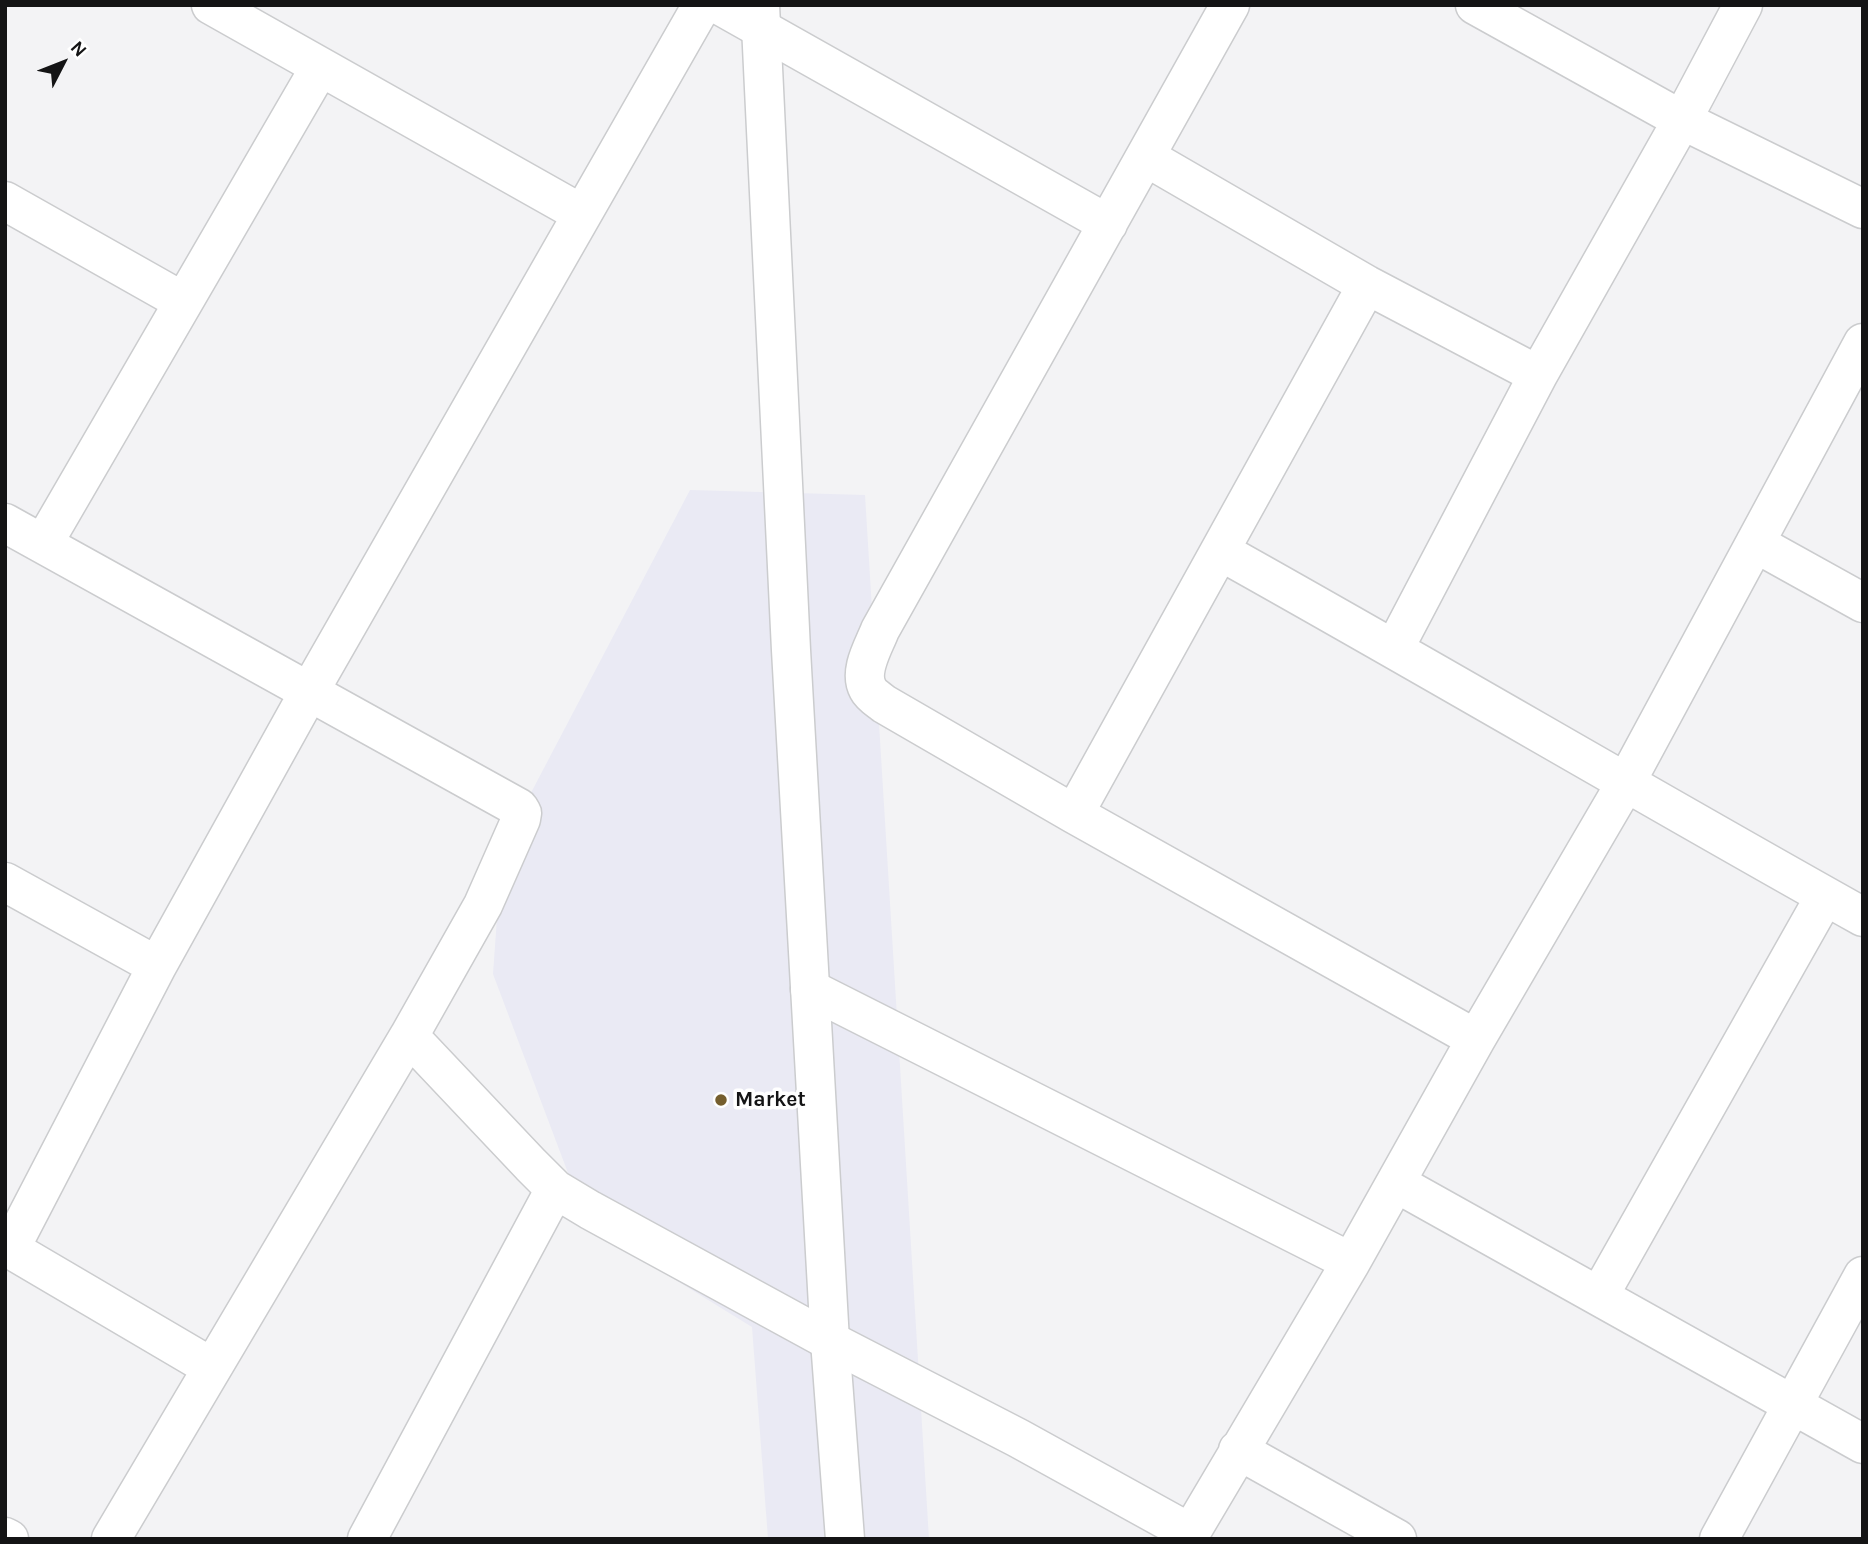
<!DOCTYPE html>
<style>
body{margin:0}
#map{position:relative;width:1868px;height:1544px;overflow:hidden;background:#f3f3f5;font-family:Karla,sans-serif}
canvas{display:block}
.frame{position:absolute;inset:0;border:7px solid #141415;pointer-events:none}
.north{position:absolute;left:28px;top:28px;width:70px;height:70px;-webkit-text-stroke:5px #fff;paint-order:stroke;rotate:48deg;font-size:19px;font-weight:700;line-height:28px;text-align:center;color:#141415}
.north::after{content:'';display:block;margin:auto;width:24px;height:32px;background:#141415;clip-path:polygon(50% 0,100% 100%,50% 72%,0 100%)}
</style>
<div id="map">
<canvas width="1868" height="1544"></canvas>
<div class="frame"></div>
<div class="north">N</div>
</div>
<script>
const context = document.querySelector('canvas').getContext('2d');
context.lineJoin = 'round';
function fill(path, color) {
  context.fillStyle = color;
  context.fill(path, 'evenodd');
}
function stroke(path, color, width, dash) {
  context.strokeStyle = color;
  context.lineWidth = width;
  context.lineCap = dash ? 'butt' : 'round';
  context.setLineDash(dash || []);
  context.stroke(path);
}
function label(font, color, halo, rows, align = 'center') {
  context.font = font + ' Karla,sans-serif';
  context.lineWidth = 7;
  context.setLineDash([]);
  context.textBaseline = 'middle';
  context.strokeStyle = halo;
  context.fillStyle = color;
  for (const [text, x, y, turn = 0] of rows) {
    context.save();
    context.translate(x, y);
    context.rotate((+turn || 0) * Math.PI / 180);
    context.textAlign = isNaN(turn) ? turn : align;
    if (halo) context.strokeText(text, 0, 0);
    context.fillText(text, 0, 0);
    context.restore();
  }
}
const built = new Path2D(`
 M690 490 865 495 929 1539H768L752 1327 588 1226 493 974 502 848Z`);
const minor = new Path2D(`
 M211 5 582 214
 M719 5 1108 224
 M1230 5 880 630C874 646 858 671 868 689 871 695 879 700 884 704L1074 814 1476 1039
 M1475 5 1682 120 1863 209
 M1146 157 1367 285 1538 375
 M5 201 182 301
 M5 523 519 808 522 813 521 819 483 905 409 1036 531 1165 555 1189 590 1210 830 1341 1018 1438 1190 1533
 M1755 543 1863 603
 M43 544 320 67
 M1220 551C1435 671 1648 797 1863 917
 M1394 649 1538 375 1682 120 1743 5
 M1074 814 1367 285
 M5 882 157 966
 M810 989 1351 1262
 M1396 1183 1863 1444
 M5 1246 211 1367
 M10 1249 157 966 309 692 702 5
 M1599 1296 1825 896
 M1238 1450 1397 1539
 M5 1537 9 1539
 M111 1539 409 1036
 M367 1539 555 1189
 M1187 1539 1351 1262 1476 1039 1625 784 1863 343
 M1719 1539 1863 1276`);
const tertiary = new Path2D(`
 M760 5 791 650 830 1341 845 1539`);
const markers = [
 [721,1100,7,"#755e2e"]
];
const poiNames = [
 ["Market",735,1100]
];
fill(built, '#eaeaf4');
stroke(minor, '#cbccce', 41);
stroke(tertiary, '#cbccce', 41);
stroke(minor, '#fff', 38);
stroke(tertiary, '#fff', 38);
for (const [x, y, r, color] of markers) {
  const dot = new Path2D();
  dot.arc(x, y, r, 0, 2 * Math.PI);
  context.fillStyle = color;
  context.fill(dot);
  stroke(dot, '#fff', 2.5);
}
label('bold 21px', '#141415', '#fff', poiNames, 'left');
</script>
